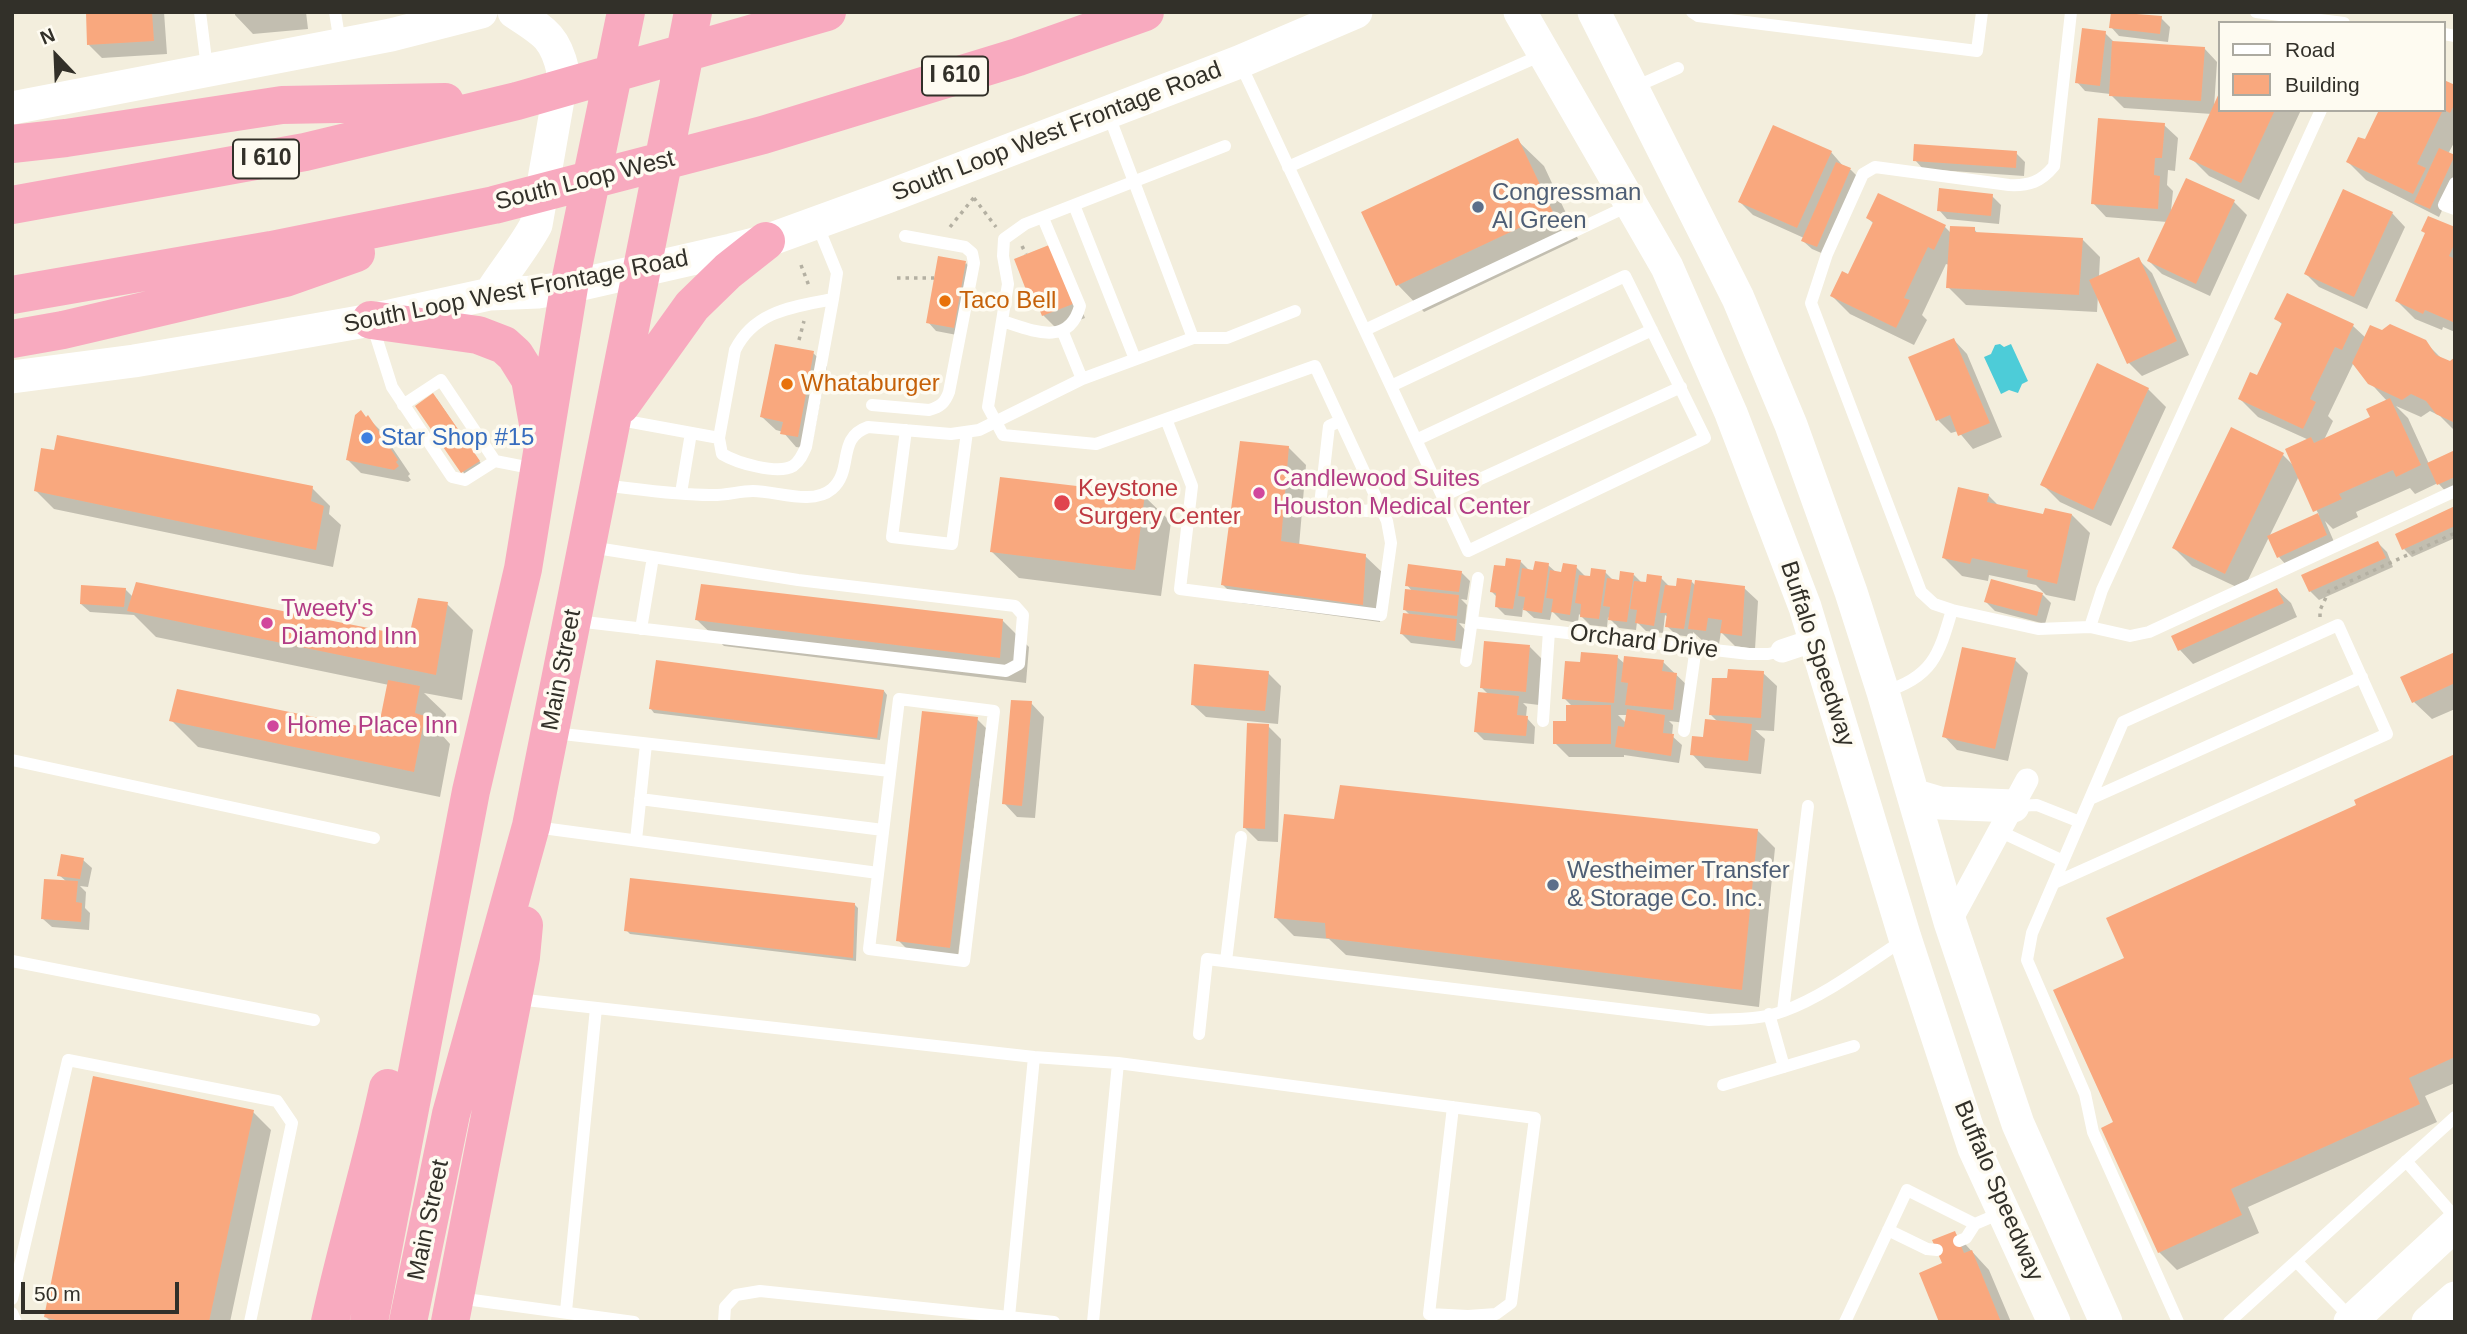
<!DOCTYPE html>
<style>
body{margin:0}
#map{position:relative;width:2467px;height:1334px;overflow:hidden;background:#f3eedd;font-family:Arial,sans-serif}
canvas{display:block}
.frame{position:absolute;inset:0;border:14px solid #323029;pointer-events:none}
.legend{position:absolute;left:2218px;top:21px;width:228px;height:91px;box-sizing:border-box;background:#fefbf1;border:2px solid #acaaa1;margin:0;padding:9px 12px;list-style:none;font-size:21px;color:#323029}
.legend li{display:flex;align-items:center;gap:14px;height:35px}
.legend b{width:35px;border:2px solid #acaaa1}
.north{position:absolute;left:21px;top:21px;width:70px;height:70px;-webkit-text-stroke:5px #fefbf1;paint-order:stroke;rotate:337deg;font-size:19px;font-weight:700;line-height:28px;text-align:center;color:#323029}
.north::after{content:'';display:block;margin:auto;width:24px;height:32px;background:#323029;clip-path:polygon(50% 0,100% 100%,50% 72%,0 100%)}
.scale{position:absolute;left:21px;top:1282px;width:158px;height:32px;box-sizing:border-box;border:4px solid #323029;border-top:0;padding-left:9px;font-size:21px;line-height:24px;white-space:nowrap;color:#323029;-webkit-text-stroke:5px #fefbf1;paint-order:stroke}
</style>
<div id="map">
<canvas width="2467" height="1334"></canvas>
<div class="frame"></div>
<ul class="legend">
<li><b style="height:9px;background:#fff"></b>Road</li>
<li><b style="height:19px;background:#f9a87e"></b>Building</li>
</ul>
<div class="north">N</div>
<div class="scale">50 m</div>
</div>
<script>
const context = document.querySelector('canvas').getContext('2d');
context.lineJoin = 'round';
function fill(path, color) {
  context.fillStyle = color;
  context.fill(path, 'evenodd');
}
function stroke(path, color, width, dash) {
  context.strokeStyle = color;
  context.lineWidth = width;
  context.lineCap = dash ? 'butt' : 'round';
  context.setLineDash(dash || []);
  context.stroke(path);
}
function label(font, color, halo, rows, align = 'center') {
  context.font = font + ' Arial,sans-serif';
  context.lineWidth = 7;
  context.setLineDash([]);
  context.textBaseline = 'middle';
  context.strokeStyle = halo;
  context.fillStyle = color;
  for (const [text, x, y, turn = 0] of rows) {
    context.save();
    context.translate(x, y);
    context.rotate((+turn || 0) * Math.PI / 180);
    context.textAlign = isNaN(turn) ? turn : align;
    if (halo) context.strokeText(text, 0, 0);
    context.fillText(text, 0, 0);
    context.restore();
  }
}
const water = new Path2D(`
 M2000 344 2004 347 2011 344 2028 381 2022 384 2018 393 2009 390 2001 394 1984 357 1991 354 1995 345Z`);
const shadow = new Path2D(`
 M87 12H164L167 54 102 58 89 45Z
 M235 12H306L308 29 253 34 235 15Z
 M2161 18 2170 27 2168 42 2119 36 2111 27Z
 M2105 33 2115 43 2204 48 2217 62 2214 108 2220 95V110H2301L2259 200 2209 176 2191 158 2212 114 2124 108 2110 94 2085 91 2077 82Z
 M2444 82 2455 87V141L2448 154 2455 157V182L2439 217 2366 180 2348 162 2365 142 2381 110H2444Z
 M2164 125 2178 138 2175 171 2168 170 2167 185 2173 191 2171 211 2234 202 2247 215 2210 296 2162 274 2149 261 2167 222 2106 217 2093 203Z
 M1517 140 1544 166 1578 239 1424 312 1398 285Z
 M1831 152 1844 167 1851 170 1859 178 1826 255 1812 249 1803 241 1804 238 1753 215 1740 202Z
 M2016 153 2025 162 2024 176 1923 169 1915 160Z
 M1879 195 1945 227 1951 233 1974 229 1978 234 2082 239 2100 257 2099 277 2138 259 2152 273 2189 355 2142 376 2129 363 2098 295 2097 312 1966 305 1948 287 1949 265 1946 264 1922 315 1927 320 1914 345 1850 314 1832 296 1849 276 1874 224 1868 218Z
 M1992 196 2001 205 1999 224 1947 219 1939 210Z
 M2392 213 2405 227 2367 309 2319 287 2306 274Z
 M2455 229V332L2443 327 2442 330 2415 319 2397 301Z
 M1062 260 1085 318 1057 329 1043 315 1038 303 1030 294Z
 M966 263 974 272 962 336 936 331 928 322Z
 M2276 319 2353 326 2366 338 2382 332 2425 342 2443 360 2450 363 2455 360V431L2440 416 2430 411 2421 417 2396 406 2408 418 2429 464 2455 452V489L2447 493 2438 483 2415 494 2410 488 2356 512 2358 517 2333 529 2325 521 2335 544 2287 566 2279 557 2319 515 2299 476 2243 590 2192 566 2174 548 2283 455 2294 466 2309 440 2258 417 2240 399 2258 378 2283 325ZM2353 364 2387 401 2372 418 2324 440 2333 421 2328 416Z
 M1954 340 1967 354 2002 437 1973 449 1958 431 1951 433 1938 420Z
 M813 353 827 366 811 449 796 447 783 432 776 430 762 417Z
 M2148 389 2166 407 2111 526 2060 502 2042 484Z
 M437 399 482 465 466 476 417 406Z
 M368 418 381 431 410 474 408 476 411 480 408 482 361 473 348 460Z
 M1288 447 1306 465 1299 546 1365 556 1384 574 1380 622 1241 603 1223 585Z
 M312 488 330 506 329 514 341 525 333 567 54 509 36 491Z
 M1988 495 1999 506 2045 516 2072 515 2090 533 2075 601 2046 595 2036 585 1989 575 1988 581 1962 576 1944 558Z
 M1144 496 1171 522 1161 596 1019 578 992 552Z
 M2455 508V538L2412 557 2404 549Z
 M2378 543 2387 552 2393 567 2319 600 2310 591Z
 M1520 561 1530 571 1535 572 1548 565 1557 573 1563 574 1576 567 1585 576 1591 578 1605 572 1614 581 1620 582 1634 575 1643 584 1661 578 1670 587 1677 588 1691 581 1696 586 1744 588 1758 601 1755 649 1735 646 1721 632 1719 644 1704 642 1693 632V637L1676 635 1667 626 1669 618 1665 615 1663 633 1646 631 1637 622 1636 630 1619 628 1608 617 1607 627 1590 625 1579 614 1578 623 1561 620 1552 611 1550 620 1534 618 1523 608 1522 617 1505 615 1496 606 1498 598 1492 592 1506 568Z
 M1461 572 1470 581 1467 600 1461 599 1467 605 1465 624 1459 623 1465 630 1463 649 1411 643 1402 634 1410 615 1404 609 1412 591 1407 585Z
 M1992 581 2043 595 2051 603 2045 624 1995 611 1986 602Z
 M125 589 133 597 410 638 447 604 473 630 462 700 424 693 446 714 442 735 450 744 440 797 198 747 171 720 379 732 389 685 156 637 134 615 90 612 81 604Z
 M2277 590 2291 603 2297 617 2193 664 2180 650 2173 637Z
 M697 620H1002L1029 647 1026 683 724 646Z
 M1530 647 1543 660 1539 705 1523 703 1527 707 1526 717 1535 727 1534 744 1484 740 1475 731 1489 695 1481 687Z
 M2455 654V709L2432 719 2414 702Z
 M1617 657 1625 664 1663 662 1690 688 1686 723 1669 721 1673 725 1672 736 1682 745 1679 763 1624 755V757H1569L1555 743 1568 722 1573 707 1564 698 1582 664ZM1618 715H1628L1626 723Z
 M2015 660 2028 673 2008 761 1957 750 1944 736Z
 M1268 673 1281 686 1278 724 1206 717 1192 704Z
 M1763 673 1777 686 1774 731 1755 730 1765 739 1761 774 1705 768 1692 754 1718 722 1711 715 1729 680Z
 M884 691 887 695 880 740 654 713 651 709Z
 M1031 703 1044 717 1035 818 1017 817 1004 803Z
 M977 719 986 728 958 956 907 949 898 940Z
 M1266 724 1281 739 1278 842 1258 841 1245 828Z
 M2455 756V1083L2425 1096 2437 1122 2248 1207 2259 1233 2177 1270 2159 1252 2115 1123 2126 959 2359 806Z
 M1336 821 1757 830 1775 848 1759 1007 1346 955 1329 939 1294 936 1276 918Z
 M83 860 92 868 88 887 80 886 86 892 85 908 90 913 89 930 52 927 43 919 67 882 59 875Z
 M855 905 858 908 856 961 630 934 626 930Z
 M253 1112 271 1130 230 1322H51L46 1317Z
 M1955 1233 1989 1270 2011 1322H1941Z`);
const building = new Path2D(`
 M86 12H152L154 41 87 45Z
 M2111 12 2162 16 2160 34 2109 28Z
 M2082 28 2106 31 2100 86 2075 83Z
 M2112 41 2205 47 2201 101 2109 96Z
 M2444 80 2455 85V103L2450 113 2444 110Z
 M2220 91V110H2275L2241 183 2189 159Z
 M2379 110H2443L2417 164 2426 168 2413 194 2346 162 2358 137 2365 139Z
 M2098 118 2165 123 2162 158H2155L2154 175 2160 176 2158 209 2091 204Z
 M1773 125 1832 151 1797 228 1738 202Z
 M1518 138 1553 212 1396 286 1361 212Z
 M1914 144 2017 151 2016 168 1913 161Z
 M2439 148 2455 155 2430 209 2414 202Z
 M1836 162 1851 168 1817 247 1801 241Z
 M2186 178 2235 200 2196 284 2147 261Z
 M1939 188 1993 194 1991 216 1937 211Z
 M2343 189 2393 212 2354 297 2304 274Z
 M1878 193 1946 225 1934 250 1928 247 1904 298 1910 300 1896 328 1830 296 1842 271 1848 274 1873 222 1866 218Z
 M2428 216 2455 227V247H2453L2449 256 2455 259V323L2425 310 2423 314 2395 301 2425 233 2421 231Z
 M1950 226 1975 227V232L2083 238 2079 295 1946 288Z
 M1049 245 1073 304 1042 316 1033 293 1028 295 1014 259Z
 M938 256 966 261 954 328 926 323Z
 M2139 257 2177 341 2127 364 2089 280Z
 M2287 293 2354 324 2342 350 2335 347 2310 399 2316 402 2303 429 2238 399 2250 372 2257 375 2282 323 2274 319Z
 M2390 324 2426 340 2436 355 2450 361 2455 357V423L2436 414 2426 401 2411 394 2402 400 2368 384 2352 363 2370 325 2382 330Z
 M1954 338 1990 423 1958 436 1950 415 1936 421 1908 357Z
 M775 344 814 351 798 437 780 434 783 422 760 417Z
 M2097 363 2149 388 2093 510 2040 485Z
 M433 393 480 461 461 473 415 406Z
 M2390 398 2421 465 2396 477 2393 470 2339 494 2342 499 2313 512 2285 449 2311 437 2314 443 2370 417 2366 409Z
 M361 410 366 417 368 415 398 460 396 462 399 466 394 470 346 460 355 415Z
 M2231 427 2284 453 2225 574 2172 548Z
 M57 435 313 486 311 501 324 506 316 550 34 491 41 448 54 450Z
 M1240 441 1289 446 1281 541 1366 554 1363 605 1221 585Z
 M2455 450V477L2437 485 2427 463Z
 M1000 477 1145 494 1135 570 990 552Z
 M1958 487 1989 494 1987 502 2043 514 2045 508 2072 514 2057 584 2027 577 2028 570 1972 558 1970 564 1942 558Z
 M2455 506V526L2402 550 2395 534Z
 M2318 513 2327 535 2277 558 2267 536Z
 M2378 541 2386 558 2309 592 2301 575Z
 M1506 558 1521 560 1513 609 1495 607 1496 593 1490 592 1494 565 1505 566Z
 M1535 561 1549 563 1542 613 1523 610 1525 597 1518 596 1522 568 1533 570Z
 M1563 563 1577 565 1570 615 1551 612 1553 599 1546 598 1550 570 1561 572Z
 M1408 564 1462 571 1459 592 1405 586Z
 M1591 568 1606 570 1599 619 1580 617 1581 604 1575 603 1579 575 1590 576Z
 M1620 571 1634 573 1627 622 1608 620 1610 607 1603 606 1607 578 1619 580Z
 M1647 574 1662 576 1654 626 1635 623 1637 610 1630 609 1634 581 1646 582Z
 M1677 578 1692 580 1684 629 1665 627 1667 613H1660L1665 585 1676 586Z
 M1991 579 2043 593 2037 616 1984 602Z
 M1695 580 1745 586 1742 636 1720 633 1722 620 1708 618 1706 631 1688 629Z
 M136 582 409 636 418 598 448 602 436 675 127 611Z
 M701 584 1003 619 1000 658 695 620Z
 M81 585 126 588 124 607 80 604Z
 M2277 588 2284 603 2178 651 2171 636Z
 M1405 589 1459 595 1457 616 1403 610Z
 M1403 613 1457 619 1455 641 1400 634Z
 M1484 641 1530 645 1526 692 1480 688Z
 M1962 647 2016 658 1995 749 1942 737Z
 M1581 652 1618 655 1614 703 1562 699 1565 661 1580 662Z
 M2455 652V683L2412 703 2400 677Z
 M1624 656 1664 660 1662 671 1677 673 1673 710 1625 705 1628 683 1621 682Z
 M656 660 884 690 877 738 649 709Z
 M1194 664 1269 671 1265 711 1191 705Z
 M1728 669 1764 671 1761 718 1709 715 1712 678H1727Z
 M388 680 420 686 415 713 425 716 414 772 169 721 177 689 378 730Z
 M1478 692 1519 696 1517 715 1528 716 1526 736 1474 732Z
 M1011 700 1032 701 1022 806 1002 804Z
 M1566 705H1611V744H1553V721H1566Z
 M1627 709 1665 715 1663 733 1674 734 1671 756 1615 747 1618 726 1624 727Z
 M922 711 978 717 950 948 896 941Z
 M1705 719 1752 724 1748 761 1690 755 1692 736 1703 737Z
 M1247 723 1269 724 1265 829 1243 828Z
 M2455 754V1057L2409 1078 2420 1104 2231 1189 2242 1215 2158 1253 2101 1128 2113 1122 2053 990 2124 958 2106 918 2356 805 2354 800Z
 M1340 785 1758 829 1742 990 1326 938 1325 923 1274 918 1284 814 1334 819Z
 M61 854 84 858 80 879 57 876Z
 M630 878 855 903 853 958 624 931Z
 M44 879 78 881 76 902 82 903 81 922 41 919Z
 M93 1076 254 1110 209 1322H64L44 1317Z
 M1955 1231 1964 1253 1972 1250 2001 1322H1939L1919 1273 1942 1263 1932 1240Z`);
const path = new Path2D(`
 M974 198 996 227
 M950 227 976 195
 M1022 246 1026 254
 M801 265 809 286
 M897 278H934
 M799 340 804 321
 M2320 617V610L2329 591 2455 533`);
const lane = new Path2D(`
 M200 12 207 68
 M335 12 340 43
 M1692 12 1698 16 1977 51 1982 12
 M2071 12 2054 166C2041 182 2029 186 2009 185L1875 167 1863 174 1827 254 1811 303 1921 592 1934 604 1952 610 2038 629 2090 627 2130 636 2149 632 2455 491
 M2256 12 2344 23
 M2444 34 2455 36
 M1240 63C1316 225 1392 388 1468 551L1705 438 1625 276 1391 386
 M1635 87 1678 68
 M1108 113 1193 338
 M1288 167 1544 54
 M2455 183 2444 205 2455 209
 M1074 205 1135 359
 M1002 321C1031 330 1069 348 1080 306L1043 218
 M373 327 392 387 452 477 465 480 495 461 441 380 403 405
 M1062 330 1082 379
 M1365 330 1630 205
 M872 405 929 410C940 407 945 403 949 392L974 263 972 253 965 247 905 236
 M615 419 719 438 735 350C755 310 794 307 833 299L837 273 817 224
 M1166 419 1192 486 1180 589 1381 615 1391 543 1387 521 1315 366 1096 444 1003 435 988 407 1008 284 1003 256 1004 239 1025 224 1225 146
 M1340 421 1329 426 1320 505 1367 511 1379 506
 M906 430 892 537 952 544 967 432
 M719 438 722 454C737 463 778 475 793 466 800 461 803 454 806 447L833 299
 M1416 440 1652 330
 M495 461 536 469
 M602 485C638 489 674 495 710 495 724 496 739 491 753 491 777 491 812 506 832 489 854 470 836 438 868 427L951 434 979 430 1082 379 1193 338H1227L1295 311
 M681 493 691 433
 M1443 496 1681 387
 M576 621 1006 671 1019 664 1023 615 1015 606 798 580 590 547
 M1472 622 1749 654H1768L1782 651
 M2090 627 2102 590 2321 110
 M641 629 653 557
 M1466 661 1478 578
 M1883 692C1932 678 1939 655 1952 610
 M899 699 994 711 964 961 869 949Z
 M1543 721 1549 631
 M1684 731 1696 647
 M554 733 890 771
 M12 760 374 838
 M640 799 883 830
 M2090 799 2362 677
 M2014 806 2037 805 2080 822
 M535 827 878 873
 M1999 831 2063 861
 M636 840 646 744
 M2054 883 2387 734 2338 625 2123 722 2032 933 2027 960 2085 1094 2093 1132 2178 1322
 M12 961 314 1020
 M1226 961 1241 837
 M517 999 1034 1057 1009 1317 760 1291 736 1295 725 1307 724 1322
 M1783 1011 1808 806
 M1769 1014 1784 1067
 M1199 1034 1207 959 1709 1020C1734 1019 1760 1020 1784 1011 1827 995 1866 964 1905 939
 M1034 1057 1118 1063 1093 1322
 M1118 1063 1535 1118 1511 1303 1496 1314 1468 1316 1429 1314 1453 1107
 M1723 1085 1854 1046
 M2406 1161 2455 1217
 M1888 1230 1927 1249 1937 1250
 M1959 1241 1966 1238 1975 1224 2003 1212
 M2296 1261 2352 1319
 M458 1298 634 1322
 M12 1299 68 1060 277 1101 292 1123 250 1322
 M566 1311 596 1008
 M12 1313 16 1322
 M1009 1317 1054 1322
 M1845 1322 1907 1190 1975 1224
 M2229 1322 2455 1117`);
const street = new Path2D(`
 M1782 651 1815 640
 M1950 922 2027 780`);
const secondary = new Path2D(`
 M1520 12 1667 267 1731 413 1805 607 1905 938 1974 1148 2054 1322
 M1594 12 1738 298 1791 425 1851 592 1883 692 1950 922 2018 1124 2106 1322
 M12 108 391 35 481 12
 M490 294C505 270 523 249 536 225L563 71C555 36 543 31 514 12
 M12 377 134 361 252 341 371 320 490 294 538 292 569 287 731 250 766 241 887 197 1239 62 1356 12
 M1913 795 1940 803 2013 806
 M2350 1322 2455 1225
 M2428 1322 2455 1298`);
const highway = new Path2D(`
 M12 144 66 138 282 105 445 102
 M12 205 305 152 517 101 827 12
 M12 295 271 250 494 205 763 135 1018 57 1145 12
 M371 320 478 335 504 345 515 355 530 379 538 424
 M12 339 63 330 285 278 356 253
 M621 405 692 306 728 271 766 241
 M330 1322C347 1243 371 1167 388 1088
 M369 1322 471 791 523 569 569 287 626 12
 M408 1322 451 1114 531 826 693 12
 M450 1322 521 957 524 925`);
const markers = [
 [1478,207,7,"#5c6f8a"],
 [945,301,7,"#e8710a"],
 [787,384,7,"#e8710a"],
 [367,438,7,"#3f7fe0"],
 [1259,493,7,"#d1479c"],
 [1062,503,9,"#e0444e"],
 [267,623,7,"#d1479c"],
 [273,726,7,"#d1479c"],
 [1553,885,7,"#5c6f8a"]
];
const shields = [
 [955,76,66],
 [266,159,66]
];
const shieldNames = [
 ["I 610",955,76],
 ["I 610",266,159]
];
const streetNames = [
 ["South Loop West Frontage Road",1057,132,-21],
 ["South Loop West",585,181,-14],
 ["South Loop West Frontage Road",516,292,-11],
 ["Orchard Drive",1644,642,7],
 ["Buffalo Speedway",1817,654,72],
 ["Main Street",562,670,-79],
 ["Buffalo Speedway",1998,1191,67],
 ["Main Street",429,1220,-78]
];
const serviceNames = [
 ["Congressman",1492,193],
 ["Al Green",1492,221],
 ["Westheimer Transfer",1567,871],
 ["& Storage Co. Inc.",1567,899]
];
const foodNames = [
 ["Taco Bell",959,301],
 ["Whataburger",801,384]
];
const shopNames = [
 ["Star Shop #15",381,438]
];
const hotelNames = [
 ["Candlewood Suites",1273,479],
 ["Houston Medical Center",1273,507],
 ["Tweety's",281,609],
 ["Diamond Inn",281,637],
 ["Home Place Inn",287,726]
];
const healthNames = [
 ["Keystone",1078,489],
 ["Surgery Center",1078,517]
];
fill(water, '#4dccd8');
fill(shadow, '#0003');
fill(building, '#f9a87e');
stroke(path, '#b4b0a2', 3.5, [3.5, 5]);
stroke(lane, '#fff', 12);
stroke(street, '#fff', 23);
stroke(secondary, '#fff', 33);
stroke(highway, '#f8aabf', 38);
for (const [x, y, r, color] of markers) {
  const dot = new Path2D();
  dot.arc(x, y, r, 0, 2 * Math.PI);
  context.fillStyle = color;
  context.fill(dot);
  stroke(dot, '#fefbf1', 2.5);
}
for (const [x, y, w] of shields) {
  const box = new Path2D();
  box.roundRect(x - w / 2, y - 19.5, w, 39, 5);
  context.fillStyle = '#fefbf1';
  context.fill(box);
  stroke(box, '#323029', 2);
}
label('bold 23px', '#323029', null, shieldNames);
label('24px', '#323029', '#fefbf1', streetNames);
label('24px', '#4e5e75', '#fefbf1', serviceNames, 'left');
label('24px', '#c56008', '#fefbf1', foodNames, 'left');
label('24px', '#366cbe', '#fefbf1', shopNames, 'left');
label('24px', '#b23c85', '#fefbf1', hotelNames, 'left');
label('24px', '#be3a42', '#fefbf1', healthNames, 'left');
</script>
